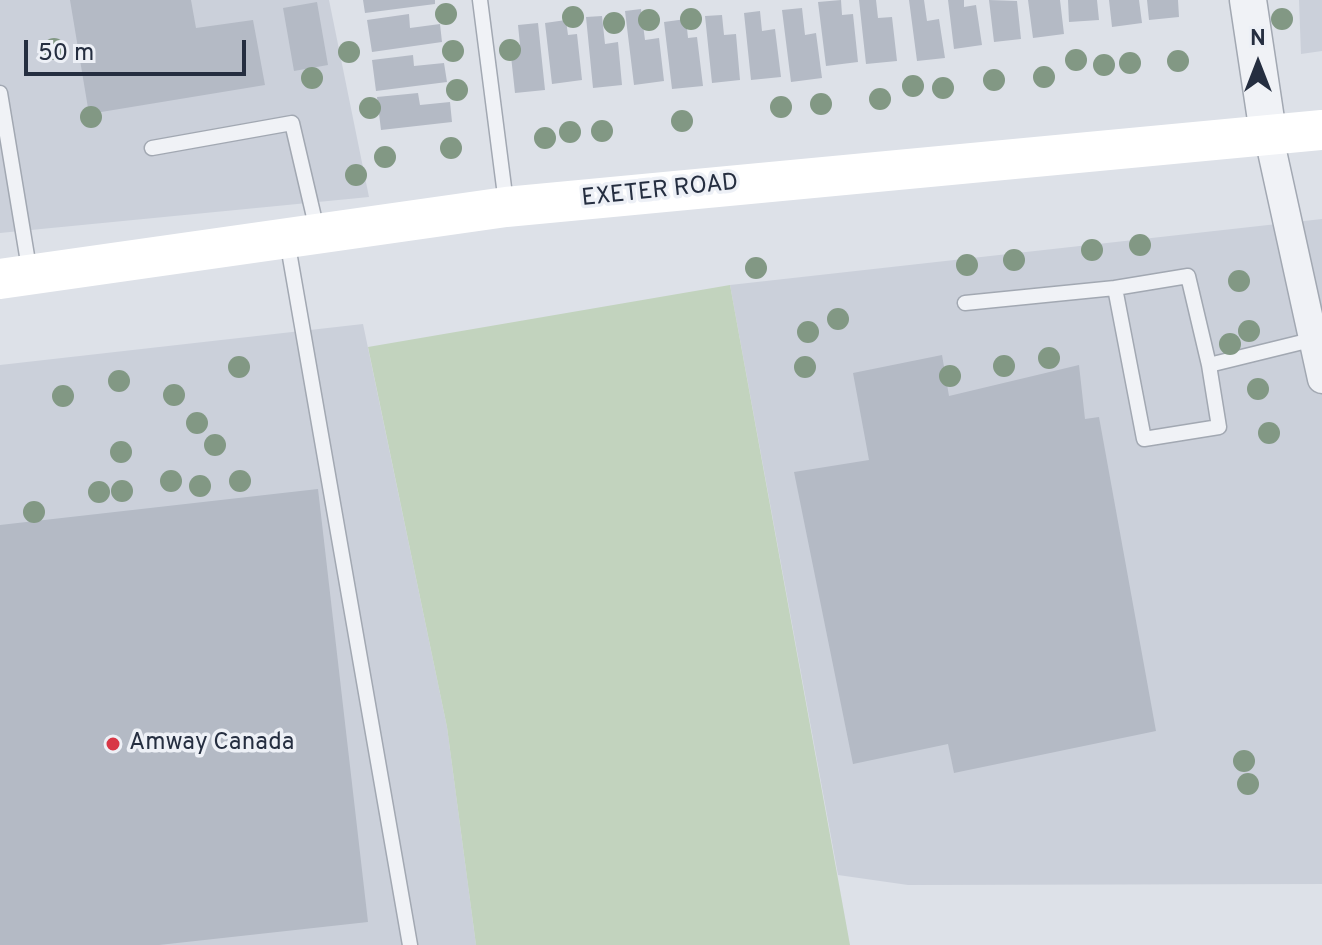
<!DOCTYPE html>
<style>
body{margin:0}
#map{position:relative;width:1322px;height:945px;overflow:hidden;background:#dde1e8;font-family:Overpass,sans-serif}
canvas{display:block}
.north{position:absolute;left:1218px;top:24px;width:80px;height:80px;-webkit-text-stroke:6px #edf0f6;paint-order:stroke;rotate:0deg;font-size:22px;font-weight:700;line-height:32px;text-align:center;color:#252e40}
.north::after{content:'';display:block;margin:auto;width:28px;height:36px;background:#252e40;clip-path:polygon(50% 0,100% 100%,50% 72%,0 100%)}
.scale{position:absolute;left:24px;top:40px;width:222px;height:36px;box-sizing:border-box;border:4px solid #252e40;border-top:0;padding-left:10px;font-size:24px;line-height:28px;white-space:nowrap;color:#252e40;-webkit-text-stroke:6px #edf0f6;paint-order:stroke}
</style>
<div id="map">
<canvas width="1322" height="945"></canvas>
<div class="north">N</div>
<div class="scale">50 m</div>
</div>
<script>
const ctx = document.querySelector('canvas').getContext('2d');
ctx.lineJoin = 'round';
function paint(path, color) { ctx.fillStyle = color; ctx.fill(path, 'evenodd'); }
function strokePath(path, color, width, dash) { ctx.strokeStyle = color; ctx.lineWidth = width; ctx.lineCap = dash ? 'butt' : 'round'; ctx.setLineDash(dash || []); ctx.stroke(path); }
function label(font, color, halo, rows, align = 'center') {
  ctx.font = font + ' Overpass,sans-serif'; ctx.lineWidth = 7; ctx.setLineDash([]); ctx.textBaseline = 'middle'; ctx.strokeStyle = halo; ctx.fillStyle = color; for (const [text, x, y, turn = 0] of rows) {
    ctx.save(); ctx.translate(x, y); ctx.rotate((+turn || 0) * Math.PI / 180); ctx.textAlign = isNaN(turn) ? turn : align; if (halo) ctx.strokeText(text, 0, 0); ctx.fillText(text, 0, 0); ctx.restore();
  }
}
const built = new Path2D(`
 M0,0H329L369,197L0,233Z
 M1299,0H1322V51L1301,54Z
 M1322,219V884L908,885L838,875L730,285Z
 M363,324L447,727L476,945H0V365Z`);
const green = new Path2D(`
 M730,285L850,945H476L447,727L368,347Z`);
const building = new Path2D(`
 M70,0H191L196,28L253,20L265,85L89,114Z
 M363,0H435V4L365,13Z
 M841,0L842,15L853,14L858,62L826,66L818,2Z
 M859,0H876L878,18L892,17L897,61L866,64Z
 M909,0H924L927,21L939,19L945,58L917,61Z
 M948,0H964V7L976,5L982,45L954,49Z
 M989,0L1017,1L1021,39L994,42Z
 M1028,0H1060L1064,34L1033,38Z
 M1068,0H1097L1099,20L1069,22Z
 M1109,0H1139L1142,23L1112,27Z
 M1147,0H1178L1179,17L1149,20Z
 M317,2L328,65L294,71L283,8Z
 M802,8L805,35L816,33L822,78L791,82L782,10Z
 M641,9L645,40L659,38L664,81L634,85L625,11Z
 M760,11L762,31L775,29L781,77L751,80L744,13Z
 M409,14L410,28L440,24L442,42L372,52L367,20Z
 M722,15L724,35L736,34L740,80L712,83L705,16Z
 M602,16L605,44L618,42L622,85L593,88L586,17Z
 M686,19L688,38L697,37L703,86L672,89L664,22Z
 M566,20L568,35L577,34L582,80L552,84L545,23Z
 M538,23L545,90L515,93L510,47L520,45L518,25Z
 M413,55L414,66L444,63L447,82L376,91L372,60Z
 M418,93L420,105L450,102L452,122L381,130L377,97Z
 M942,355L949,396L1079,365L1085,419L1099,417L1156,731L954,773L948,744L853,764L794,472L869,460L853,373Z
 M318,489L368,922L159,945H0V525Z`);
const service = new Path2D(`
 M480,0L506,203
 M0,93L30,274
 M152,148L292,123L317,230
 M287,240L410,945
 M965,303L1115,288
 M1209,365L1188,276L1115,288L1144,439L1219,427L1209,365L1315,339`);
const minor = new Path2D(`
 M1268,133L1322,379`);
const tertiary = new Path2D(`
 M1248,0L1268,133`);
const secondary = new Path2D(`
 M0,279L506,207L1322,130`);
const trees = [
 [446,14],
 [573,17],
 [691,19],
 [1282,19],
 [649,20],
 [614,23],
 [54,49],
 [510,50],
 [453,51],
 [349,52],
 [1076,60],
 [1178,61],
 [1130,63],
 [1104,65],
 [1044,77],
 [312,78],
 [994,80],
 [913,86],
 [943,88],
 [457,90],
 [880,99],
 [821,104],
 [781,107],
 [370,108],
 [91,117],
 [682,121],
 [602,131],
 [570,132],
 [545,138],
 [451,148],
 [385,157],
 [356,175],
 [1140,245],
 [1092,250],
 [1014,260],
 [967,265],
 [756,268],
 [1239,281],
 [838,319],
 [1249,331],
 [808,332],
 [1230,344],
 [1049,358],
 [1004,366],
 [239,367],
 [805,367],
 [950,376],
 [119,381],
 [1258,389],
 [174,395],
 [63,396],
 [197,423],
 [1269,433],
 [215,445],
 [121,452],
 [171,481],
 [240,481],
 [200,486],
 [122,491],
 [99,492],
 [34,512],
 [1244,761],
 [1248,784]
];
const markers = [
 [113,744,8,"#d83746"]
];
const streetNames = [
 ["EXETER ROAD",660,192,-6]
];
const poiNames = [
 ["Amway Canada",129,744]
];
paint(built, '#cbd0da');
paint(green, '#c2d3be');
paint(building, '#b4bac5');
strokePath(service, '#a2a8b2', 17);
strokePath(minor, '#a2a8b2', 31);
strokePath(tertiary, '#a2a8b2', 39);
strokePath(service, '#f0f2f6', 14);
strokePath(minor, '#f0f2f6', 28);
strokePath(tertiary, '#f0f2f6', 36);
strokePath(secondary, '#fff', 40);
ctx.fillStyle = '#829884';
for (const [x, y] of trees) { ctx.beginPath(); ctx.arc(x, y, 11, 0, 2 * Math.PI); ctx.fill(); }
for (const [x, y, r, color] of markers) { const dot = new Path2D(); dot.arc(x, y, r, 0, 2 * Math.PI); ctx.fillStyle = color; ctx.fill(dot); strokePath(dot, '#edf0f6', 3); }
label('24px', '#252e40', '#edf0f6', streetNames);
label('24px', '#252e40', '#edf0f6', poiNames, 'left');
</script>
